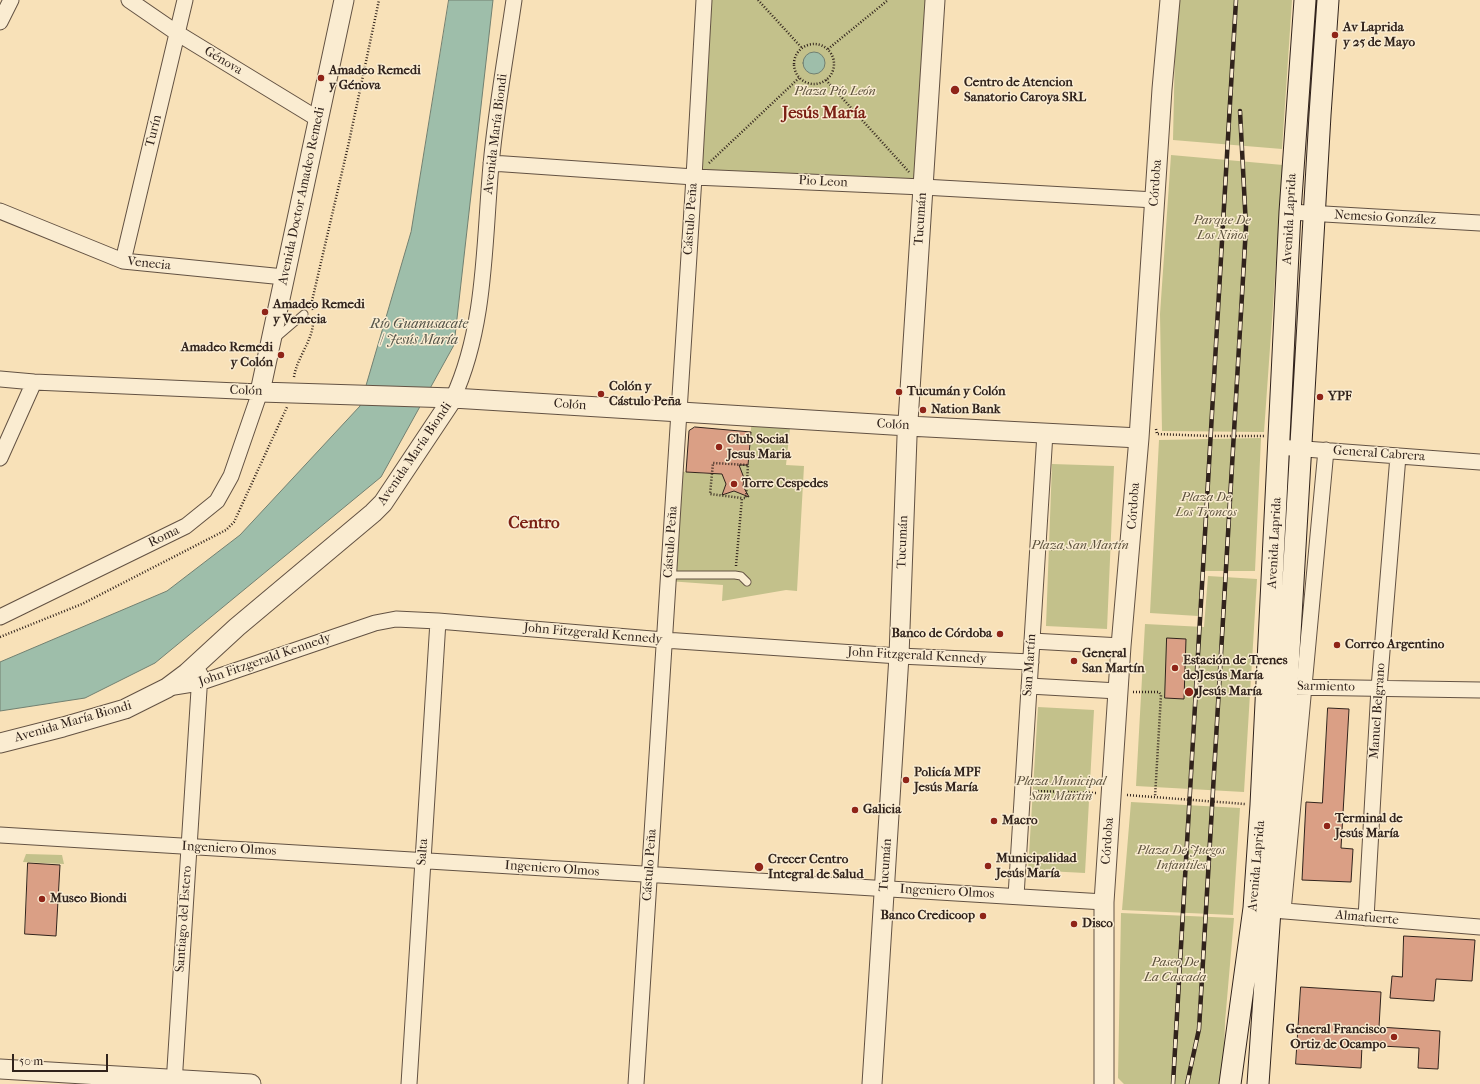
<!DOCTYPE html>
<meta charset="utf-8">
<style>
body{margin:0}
#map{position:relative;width:1480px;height:1084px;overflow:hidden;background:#f8e1b8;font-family:"IM FELL French Canon",serif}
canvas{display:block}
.scale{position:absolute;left:12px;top:1054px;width:96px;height:18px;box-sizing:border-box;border:2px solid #31231c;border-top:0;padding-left:5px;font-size:12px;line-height:14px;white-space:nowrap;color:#31231c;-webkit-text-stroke:3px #faecd1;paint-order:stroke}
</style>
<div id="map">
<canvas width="1480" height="1084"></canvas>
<div class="scale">50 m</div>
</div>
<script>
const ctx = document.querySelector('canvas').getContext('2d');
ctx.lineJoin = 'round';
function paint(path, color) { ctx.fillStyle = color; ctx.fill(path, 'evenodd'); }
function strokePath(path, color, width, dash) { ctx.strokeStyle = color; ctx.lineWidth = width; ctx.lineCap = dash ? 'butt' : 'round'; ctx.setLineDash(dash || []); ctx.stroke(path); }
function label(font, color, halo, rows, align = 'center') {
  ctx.font = font + ' "IM FELL French Canon",serif'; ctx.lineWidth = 3; ctx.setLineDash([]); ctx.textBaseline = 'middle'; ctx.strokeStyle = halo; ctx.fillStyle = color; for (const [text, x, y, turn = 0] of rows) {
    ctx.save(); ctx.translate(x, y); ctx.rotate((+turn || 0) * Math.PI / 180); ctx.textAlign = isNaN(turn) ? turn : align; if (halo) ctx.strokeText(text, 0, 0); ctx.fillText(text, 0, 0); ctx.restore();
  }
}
const green = new Path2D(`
 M704,0H935L923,187L694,177Z
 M1176,0H1292L1282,149L1173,140Z
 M1171,155L1283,165L1264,432L1162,431L1160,314Z
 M752,417L791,419L786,465L804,466L797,591L786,590L722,601L723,585L668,581L675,471L710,474L711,463L748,465Z
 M1261,438L1255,571H1202L1198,616L1150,613L1159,440Z
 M1052,464L1114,466L1107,629L1046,626Z
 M1208,576L1257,579L1244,792L1136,786L1145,624L1204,627Z
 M1038,707L1094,710L1085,873L1028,870Z
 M1131,802L1240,808L1233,915L1122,910Z
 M26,854L62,855L64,864L23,862Z
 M1121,913L1234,918L1225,1022L1223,1084H1124L1118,1078Z`);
const water = new Path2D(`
 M449,0H493L454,345L381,477L155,663L85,698L0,711V662L167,591L240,535L360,406L411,232Z
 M803 63a11 11 0 1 1 22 0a11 11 0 1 1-22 0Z`);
const building = new Path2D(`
 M695,427L751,432L748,465H739L744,478L743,486L749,497L734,491L722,495L726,484L722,474L686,472L689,431Z
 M1167,638L1186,639L1184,699L1165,698Z
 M1328,708L1349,709L1341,848L1353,849L1351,882L1302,880L1306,802L1322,803Z
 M28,863L60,865L56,936L25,934Z
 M1404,936L1475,940L1472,981L1436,979L1434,1001L1390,998L1392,976L1402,977Z
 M1301,987L1381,992L1379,1027L1440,1031L1438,1069L1418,1068L1419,1048L1362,1045L1361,1068L1296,1064Z`);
const path = new Path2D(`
 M758,0L801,47
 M794 64a20 20 0 1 1 40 0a20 20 0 1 1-40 0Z
 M828,49L888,0
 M826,80L909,172
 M709,163L799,78
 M313,310L312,301L349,142L379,0
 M294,377C297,356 315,339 313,317
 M1156,429L1157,434L1210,436H1264
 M1051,549L1114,548
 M736,566L742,498L710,494L713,463L748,465L746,498H742
 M0,637L82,604L226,530L234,522L287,407
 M1133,692H1159L1161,695L1155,797
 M1035,791L1096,793
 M1127,795L1245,804`);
const service = new Path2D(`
 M276,338L304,314
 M669,575H735L741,576L747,582`);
const minor = new Path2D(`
 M129,0L177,33L318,119
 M0,22L11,0
 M491,163L694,177L923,187L1155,200
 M0,211L123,261L284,277
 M1290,212L1480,223
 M123,261L185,0
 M0,379L34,382L260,392L231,476L217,501L186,526L0,617
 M453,398C486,327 484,242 491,165C496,110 506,55 514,0
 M1278,447L1480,462
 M0,458L34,382
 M1032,641L1121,646
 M1029,686L1118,691
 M1295,687L1480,690
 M168,688L199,683L375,623L396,619L438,621L664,640L899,656L1031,662
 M0,835L1104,902
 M1016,896L1045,433
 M1273,910L1480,927
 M1283,911L1326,450
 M1366,918L1379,688L1398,456
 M174,1084L200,674
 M409,1084L438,621
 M636,1084L694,177L704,0`);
const tertiary = new Path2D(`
 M344,0L260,392L453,398L908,426L1139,438
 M0,743L63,727L125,709L167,688L187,673L237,627L373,513L383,503L453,398
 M0,1069L251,1084
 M872,1084L899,656L907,437L935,0
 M1104,1084V902L1121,646L1139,438L1162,89L1170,0`);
const secondary = new Path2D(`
 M1230,1084L1254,908L1261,805L1290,212L1305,0
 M1258,1084L1270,910L1280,806L1320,115L1328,0`);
const rail = new Path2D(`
 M1173,1084L1236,0
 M1187,1084L1199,1029L1246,227L1240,111`);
const markers = [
 [1335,35,4,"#8f2418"],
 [321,78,4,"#8f2418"],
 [955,90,5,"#8f2418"],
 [265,312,4,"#8f2418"],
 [281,355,4,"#8f2418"],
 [899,392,4,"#8f2418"],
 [601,394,4,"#8f2418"],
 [1320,397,4,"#8f2418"],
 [923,410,4,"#8f2418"],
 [719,447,4,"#8f2418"],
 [734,484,4,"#8f2418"],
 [1000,634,4,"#8f2418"],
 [1337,645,4,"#8f2418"],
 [1074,661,4,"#8f2418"],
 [1175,668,4,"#8f2418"],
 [1189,692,5,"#8f2418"],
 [906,780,4,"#8f2418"],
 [855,810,4,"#8f2418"],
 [994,821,4,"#8f2418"],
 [1327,826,4,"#8f2418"],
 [988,866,4,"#8f2418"],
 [759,867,5,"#8f2418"],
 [42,899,4,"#8f2418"],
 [983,916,4,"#8f2418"],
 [1074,924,4,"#8f2418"],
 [1394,1037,4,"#8f2418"]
];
const poiNames = [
 ["Av Laprida",1343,28],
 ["y 25 de Mayo",1343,43],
 ["Amadeo Remedi",329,71],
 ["y Génova",329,86],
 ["Centro de Atencion",964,83],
 ["Sanatorio Caroya SRL",964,98],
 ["Amadeo Remedi",273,305],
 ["y Venecia",273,320],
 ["Amadeo Remedi",273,348,"right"],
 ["y Colón",273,363,"right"],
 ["Colón y",609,387],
 ["Cástulo Peña",609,402],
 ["Tucumán y Colón",907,392],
 ["YPF",1328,397],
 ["Nation Bank",931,410],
 ["Club Social",727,440],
 ["Jesus Maria",727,455],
 ["Torre Cespedes",742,484],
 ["Banco de Córdoba",992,634,"right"],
 ["Correo Argentino",1345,645],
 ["General",1082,654],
 ["San Martín",1082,669],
 ["Estación de Trenes",1183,661],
 ["de Jesús María",1183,676],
 ["Jesús María",1198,692],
 ["Policía MPF",914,773],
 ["Jesús María",914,788],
 ["Galicia",863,810],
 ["Terminal de",1335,819],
 ["Jesús María",1335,834],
 ["Macro",1002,821],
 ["Municipalidad",996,859],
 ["Jesús María",996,874],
 ["Crecer Centro",768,860],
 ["Integral de Salud",768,875],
 ["Museo Biondi",50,899],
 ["Banco Credicoop",975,916,"right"],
 ["Disco",1082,924],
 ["General Francisco",1386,1030,"right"],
 ["Ortiz de Ocampo",1386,1045,"right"]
];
const streetNames = [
 ["Génova",223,61,31],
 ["Turín",154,131,-76],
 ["Avenida María Biondi",496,134,-83],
 ["Pio Leon",823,182,3],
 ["Córdoba",1156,183,-86],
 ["Avenida Doctor Amadeo Remedi",302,196,-78],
 ["Nemesio González",1385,218,3],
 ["Cástulo Peña",691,219,-86],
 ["Tucumán",921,219,-86],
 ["Avenida Laprida",1290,219,-87],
 ["Venecia",149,264,6],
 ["Colón",246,391,2],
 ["Colón",570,405,4],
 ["Colón",893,425,3],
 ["Avenida María Biondi",415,454,-56],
 ["General Cabrera",1379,454,4],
 ["Córdoba",1134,506,-86],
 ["Roma",164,537,-26],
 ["Cástulo Peña",671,542,-86],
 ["Tucumán",903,542,-88],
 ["Avenida Laprida",1275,543,-87],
 ["John Fitzgerald Kennedy",593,634,5],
 ["John Fitzgerald Kennedy",917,656,3],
 ["John Fitzgerald Kennedy",265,660,-19],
 ["San Martín",1030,665,-86],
 ["Sarmiento",1326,687,1],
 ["Manuel Belgrano",1378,711,-86],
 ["Avenida María Biondi",73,722,-16],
 ["Córdoba",1108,841,-86],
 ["Ingeniero Olmos",229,849,3],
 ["Salta",423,852,-86],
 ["Cástulo Peña",650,865,-86],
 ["Tucumán",886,865,-86],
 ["Avenida Laprida",1257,866,-85],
 ["Ingeniero Olmos",552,869,4],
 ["Ingeniero Olmos",947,892,3],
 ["Almafuerte",1367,918,5],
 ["Santiago del Estero",184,919,-86]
];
const parkNames = [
 ["Plaza Pío León",835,92],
 ["Parque De",1222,221],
 ["Los Niños",1222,236],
 ["Plaza De",1206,498],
 ["Los Troncos",1206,513],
 ["Plaza San Martín",1080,546],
 ["Plaza Municipal",1061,782],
 ["San Martín",1061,797],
 ["Plaza De Juegos",1181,851],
 ["Infantiles",1181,866],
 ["Paseo De",1175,963],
 ["La Cascada",1175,978]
];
const waterNames = [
 ["Río Guanusacate",419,325],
 ["/ Jesús María",419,341]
];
const districtNames = [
 ["Jesús María",824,114],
 ["Centro",534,524]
];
paint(green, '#c3c18b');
paint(water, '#9ebeaa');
strokePath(water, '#728071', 1);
paint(building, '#da9f85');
strokePath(building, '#31231c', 1);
strokePath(service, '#635243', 9);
strokePath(minor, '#635243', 17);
strokePath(tertiary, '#635243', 21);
strokePath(secondary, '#31231c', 23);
strokePath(path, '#31231c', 2.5, [1, 2]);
strokePath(service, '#faecd1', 7);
strokePath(minor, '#faecd1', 15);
strokePath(tertiary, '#faecd1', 19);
strokePath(secondary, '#faecd1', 21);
strokePath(rail, '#31231c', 4.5);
strokePath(rail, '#faecd1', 3, [9]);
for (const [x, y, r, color] of markers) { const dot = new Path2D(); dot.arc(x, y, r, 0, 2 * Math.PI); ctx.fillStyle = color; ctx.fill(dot); strokePath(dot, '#faecd1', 1.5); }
label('bold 13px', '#31231c', '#faecd1', poiNames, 'left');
label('13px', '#31231c', '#faecd1', streetNames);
label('italic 13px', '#5d523d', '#faecd1', parkNames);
label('italic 14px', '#525247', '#faecd1', waterNames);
label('bold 17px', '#7a1f14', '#faecd1', districtNames);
</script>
